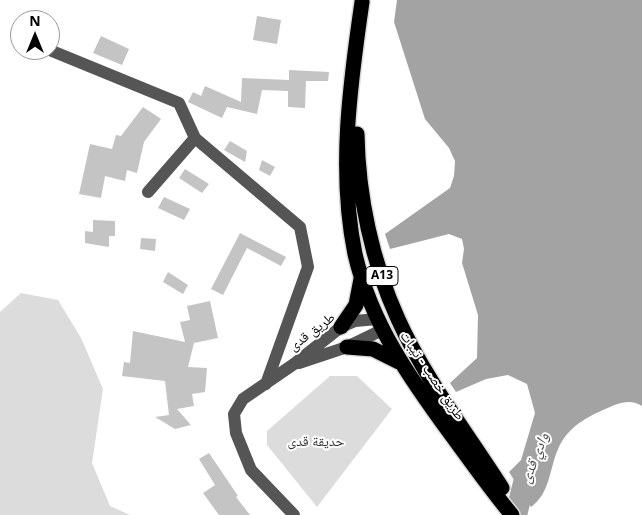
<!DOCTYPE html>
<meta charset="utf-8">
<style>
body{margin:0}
#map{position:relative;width:642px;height:515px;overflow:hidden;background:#fff;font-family:"Noto Sans",sans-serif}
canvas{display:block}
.north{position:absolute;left:10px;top:10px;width:50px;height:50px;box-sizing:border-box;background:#fff;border:1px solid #999;border-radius:50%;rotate:0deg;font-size:14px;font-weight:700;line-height:20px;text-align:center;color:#000}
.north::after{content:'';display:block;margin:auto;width:18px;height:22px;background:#000;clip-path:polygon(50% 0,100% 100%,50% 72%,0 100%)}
</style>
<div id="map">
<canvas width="642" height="515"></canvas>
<div class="north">N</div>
</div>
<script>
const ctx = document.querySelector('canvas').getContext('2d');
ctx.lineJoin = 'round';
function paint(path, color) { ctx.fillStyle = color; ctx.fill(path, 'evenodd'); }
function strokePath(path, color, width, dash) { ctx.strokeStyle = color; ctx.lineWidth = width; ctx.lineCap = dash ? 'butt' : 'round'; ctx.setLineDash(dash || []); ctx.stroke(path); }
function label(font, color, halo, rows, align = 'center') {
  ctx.font = font + ' "Noto Sans","Noto Naskh Arabic",sans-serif'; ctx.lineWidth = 4; ctx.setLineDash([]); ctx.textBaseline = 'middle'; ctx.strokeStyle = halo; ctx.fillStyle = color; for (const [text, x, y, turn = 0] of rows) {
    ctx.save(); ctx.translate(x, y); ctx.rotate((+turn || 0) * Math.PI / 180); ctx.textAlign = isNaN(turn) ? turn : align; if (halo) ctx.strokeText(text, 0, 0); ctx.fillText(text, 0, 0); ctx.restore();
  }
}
const green = new Path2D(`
 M21,293L58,300L81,338L103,389L92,463L110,506L130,515H0V312Z
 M330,376H357L392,409L317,507L267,445V431Z`);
const water = new Path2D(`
 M397,0H642V406C632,399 620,402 610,407C591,415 572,424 561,443C549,464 552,492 531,507L509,472L521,460L535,413L527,384L508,375L486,379L456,392L450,383L477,358L478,315L462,263L464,249L462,239L449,234L390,249L385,234L450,188L454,176L455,161L449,148L425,119L394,22Z`);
const river = new Path2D(`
 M516,515L525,479L532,464`);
const building = new Path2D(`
 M257,16L281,20L277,44L253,40Z
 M101,36L129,49L122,65L93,53Z
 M289,70L329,72L328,81H306L305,108L288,107V91L262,90L257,114L227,107L222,118L188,102L193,92L201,96L205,86L241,102L242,78L289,80Z
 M143,107L161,119L144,142L137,173L127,170L125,181L105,176L101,198L79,194L90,144L112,149L116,135L121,136Z
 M230,141L247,151L245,162L224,150Z
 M262,160L275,167L270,176L259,170Z
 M185,169L209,184L202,193L179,178Z
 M164,197L190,209L184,220L158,208Z
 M93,220L115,221V236H109V247L85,243V231L93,232Z
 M240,233L286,257L281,266L247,248L223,295L211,289Z
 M141,238L156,239L155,251L140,249Z
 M168,272L188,285L183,294L163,282Z
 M210,301L218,338L194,343L188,367L207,368L205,392L192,394L194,406L177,409L191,425L175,429L155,417L169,415L165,381L122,376L124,362L130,363L133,331L185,342L180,322L190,320L187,306Z
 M209,453L238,496L236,497L250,515H219L203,493L215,485L199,459Z`);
const minor = new Path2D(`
 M52,51L179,103L195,138L300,227L308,267L266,384
 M148,192L195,138
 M299,363L347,347L382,330
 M294,515L251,470L236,433L234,414L243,399L294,364L341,327L355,321L377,319`);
const highway = new Path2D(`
 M362,2C350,84 338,172 355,254C371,324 411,380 453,437C472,463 491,490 512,515
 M357,134C358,196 372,262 398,319C425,379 467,433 502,488
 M341,327L356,305L361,279
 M347,347L373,349L399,362`);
const shields = [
 [382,276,32]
];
const shieldNames = [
 ["A13",382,276]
];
const streetNames = [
 ["طريق قدى",312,332,-37],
 ["طريق خصب - تيبات",432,376,56]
];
const parkNames = [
 ["حديقة قدى",316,442]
];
const waterNames = [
 ["وادي قدى",535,458,-68]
];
paint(green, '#dcdcdc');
paint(water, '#a3a3a3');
strokePath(river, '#a3a3a3', 22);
paint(building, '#c4c4c4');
strokePath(highway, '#dbdbdb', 18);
strokePath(minor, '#555', 12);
strokePath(highway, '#000', 15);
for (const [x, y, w] of shields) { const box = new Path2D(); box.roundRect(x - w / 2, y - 9.5, w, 19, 4); ctx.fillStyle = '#fff'; ctx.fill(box); strokePath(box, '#000', 1); }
label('bold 12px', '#000', null, shieldNames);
label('14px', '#000', '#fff', streetNames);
label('14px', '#333', '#fff', parkNames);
label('italic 15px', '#444', '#fff', waterNames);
</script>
